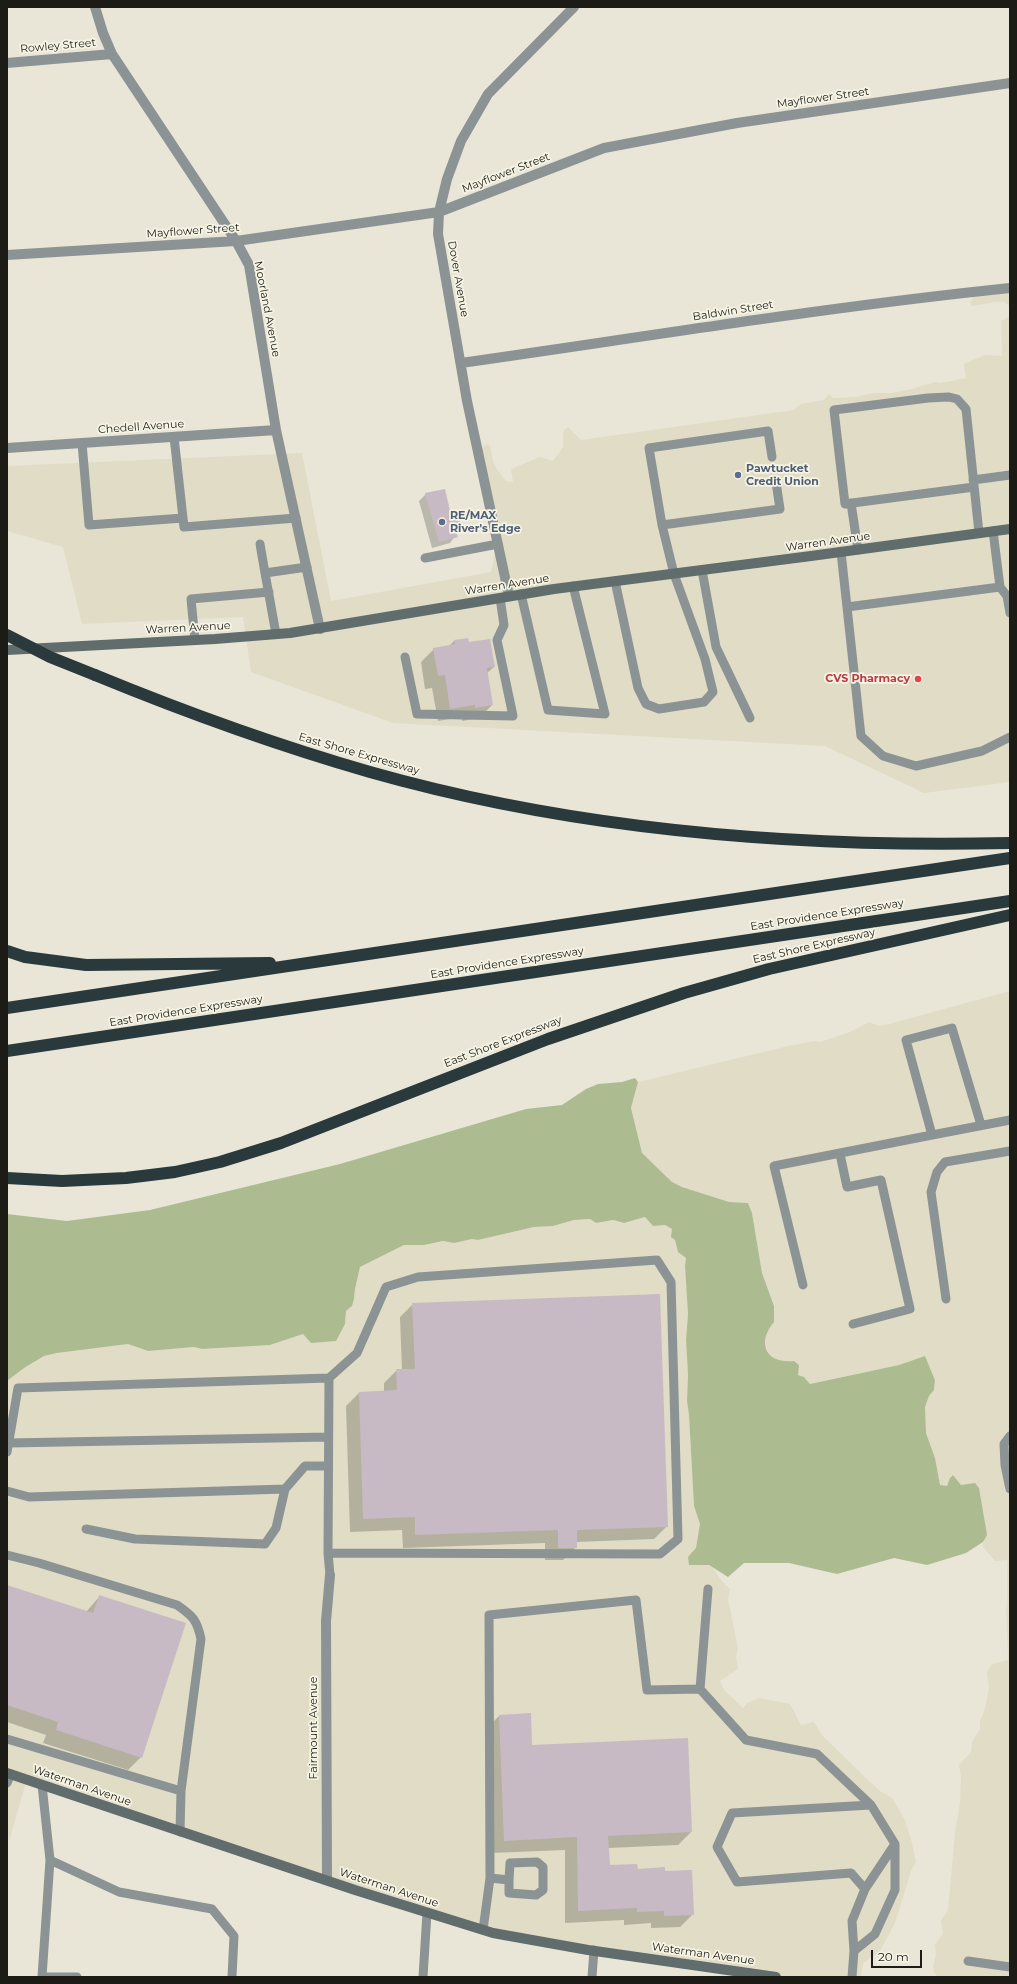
<!DOCTYPE html>
<style>
body{margin:0}
#map{position:relative;width:1017px;height:1984px;overflow:hidden;background:#e9e6d7;font-family:Montserrat,sans-serif}
canvas{display:block}
.frame{position:absolute;inset:0;border:8px solid #1c1b16;pointer-events:none}
.scale{position:absolute;left:871px;top:1950px;width:51px;height:18px;box-sizing:border-box;border:2px solid #1c1b16;border-top:0;padding-left:5px;font-size:12px;line-height:14px;white-space:nowrap;color:#1c1b16;-webkit-text-stroke:3px #f6f4e4;paint-order:stroke}
</style>
<div id="map">
<canvas width="1017" height="1984"></canvas>
<div class="frame"></div>
<div class="scale">20 m</div>
</div>
<script>
const ctx = document.querySelector('canvas').getContext('2d');
ctx.lineJoin = 'round';
function paint(path, color) { ctx.fillStyle = color; ctx.fill(path, 'evenodd'); }
function strokePath(path, color, width, dash) { ctx.strokeStyle = color; ctx.lineWidth = width; ctx.lineCap = dash ? 'butt' : 'round'; ctx.setLineDash(dash || []); ctx.stroke(path); }
function label(font, color, halo, rows, align = 'center') {
  ctx.font = font + ' Montserrat,sans-serif'; ctx.lineWidth = 3.5; ctx.setLineDash([]); ctx.textBaseline = 'middle'; ctx.strokeStyle = halo; ctx.fillStyle = color; for (const [text, x, y, turn = 0] of rows) {
    ctx.save(); ctx.translate(x, y); ctx.rotate((+turn || 0) * Math.PI / 180); ctx.textAlign = isNaN(turn) ? turn : align; if (halo) ctx.strokeText(text, 0, 0); ctx.fillText(text, 0, 0); ctx.restore();
  }
}
const built = new Path2D(`
 M1010,285V306L1004,302H995L972,306L970,303L976,291Z
 M1010,316V782L924,793L825,746L393,723L251,672L243,617L82,624L63,547L7,531V466L302,453L331,601L491,572L497,544L479,450L487,444L490,445L493,461L498,471L506,481L513,482L511,469L540,457L553,461L563,447V433L565,429L568,427L581,440L794,410L801,404L824,400L829,394L833,398L856,397L874,393H891L912,389L935,382L941,383L966,378L964,364L985,355L1002,356L1001,321Z
 M1010,991V1977H938L934,1973L933,1966L936,1955L935,1944L943,1934L941,1921L948,1910L955,1833L960,1803L961,1776L959,1765L971,1752L972,1742L980,1729V1721L984,1712L989,1688L987,1672L992,1664L1008,1660L1006,1609L1007,1605V1560L995,1561L983,1547V1541L958,1481L953,1475L950,1478L947,1486H940L935,1458L926,1433L925,1407L929,1396L934,1390L935,1380L925,1356L899,1365L810,1384L804,1377L798,1375L784,1362L774,1359L765,1348L764,1342L767,1331L774,1322V1306L762,1273L752,1213L748,1203L729,1202L682,1187L672,1182L642,1153L631,1108L638,1082L789,1046L814,1041L820,1042L850,1032L869,1022L879,1026L889,1024Z
 M645,1217L653,1226L665,1225L672,1229L678,1252L686,1258L685,1266L688,1314L686,1340L688,1375L687,1401L689,1415L694,1506L700,1524L696,1548L689,1565H709L713,1568L721,1580L730,1589L728,1599L738,1648L736,1657L738,1669L720,1681L724,1690L743,1708L747,1703L759,1698L790,1704L801,1725L814,1722L822,1735L870,1782L880,1791L892,1798L905,1820L912,1843L916,1862L911,1871L895,1923L880,1951L863,1963L861,1977H770L618,1953L420,1913L27,1779L9,1841L7,1825V1381L24,1368L44,1356L57,1353L128,1344L148,1351L194,1347L202,1349L270,1345L303,1334L345,1324L346,1311L352,1306L354,1299L355,1289L360,1267L404,1245H424L443,1241L454,1243L472,1239L478,1240L534,1227L553,1226L574,1220L590,1219L596,1223L613,1220L624,1223Z`);
const green = new Path2D(`
 M635,1078L638,1082L631,1108L642,1153L672,1182L682,1187L729,1202L748,1203L752,1213L762,1273L774,1306V1322C756,1343 766,1364 794,1361L799,1365L798,1375L804,1377L810,1384L899,1365L925,1356L935,1380L934,1390L929,1396L925,1407L926,1433L935,1458L940,1485L947,1486L950,1478L953,1475L961,1485L975,1483L979,1488L987,1535L983,1542L966,1553L927,1565L894,1558L837,1574L789,1563H744L728,1577L709,1565H689L688,1557L696,1548L700,1524L694,1506L689,1415L687,1401L688,1375L686,1340L688,1314L685,1266L686,1258L678,1252L675,1240L671,1237L672,1229L665,1225L653,1226L645,1217L624,1223L613,1220L596,1223L590,1219L574,1220L553,1226L534,1227L478,1240L472,1239L454,1243L443,1241L424,1245H404L360,1267L355,1289L354,1299L352,1306L346,1311L345,1324L336,1341L311,1343L303,1334L270,1345L202,1349L194,1347L148,1351L128,1344L57,1353L44,1356L24,1368L7,1381V1214L67,1221L150,1210L340,1164L526,1109L562,1105L586,1089L598,1084L622,1082Z`);
const shadow = new Path2D(`
 M426,494L450,516L460,529L450,543L432,548L419,501Z
 M454,641L468,643L494,667L487,673L492,705L479,718L462,721V717L438,721L432,688L425,689L421,662L434,649L449,646Z
 M413,1304L667,1526L654,1539L576,1542V1547L563,1560H545V1543L403,1548L402,1530L350,1532L346,1406L359,1393L384,1392V1383L397,1370H402L400,1317Z
 M7,1586L86,1612L100,1596L141,1757L128,1770L43,1743L46,1735L7,1722Z
 M499,1716L531,1746L691,1832L678,1845L608,1848L609,1866L664,1872L693,1914L680,1927L651,1928V1923L624,1925V1920L565,1923V1850L491,1853L486,1729Z`);
const building = new Path2D(`
 M445,489L451,515L458,513L462,530L456,531L458,537L439,542L425,493Z
 M468,638L469,642L490,639L495,667L487,668L493,705L475,708V705L450,709L445,675L438,676L433,648L455,644L454,640Z
 M660,1294L668,1527L577,1530V1548H558V1530L415,1535V1517L363,1519L359,1392L397,1390L396,1369H415L412,1303Z
 M7,1585L93,1613L99,1595L186,1623L142,1758L56,1730L58,1722L7,1705Z
 M531,1713L532,1745L688,1738L692,1832L608,1836L610,1865L637,1864L638,1869L665,1867V1871L692,1870L694,1915L664,1916V1911L637,1912V1908L578,1911L577,1837L504,1841L499,1715Z`);
const lane = new Path2D(`
 M174,437L184,527L296,518
 M82,443L89,525L183,518
 M973,480L1010,475
 M974,487L845,504L834,410L928,398L949,397L957,399L966,409L979,533
 M851,503L858,550
 M662,525L780,509L776,482
 M993,531L1000,587L1007,596L1010,613
 M260,544L265,573
 M841,552L861,736L883,756L916,766L982,751L1010,737
 M425,558L498,544
 M702,570L716,647L750,718
 M615,581L638,688L646,704L659,709L704,702L713,692L705,659L674,574L662,525L649,448L768,431L772,457
 M521,594L548,710L605,714L573,586
 M847,607L1000,587
 M276,634L265,573L307,567
 M195,640L191,599L269,592
 M405,657L417,714L513,716L497,640L504,625L500,598
 M981,1125L952,1028L906,1040L932,1135L1010,1120
 M840,1154L847,1187L881,1180L910,1309L853,1324
 M803,1285L774,1166L932,1135
 M946,1299L931,1192L937,1172L945,1162L1010,1151
 M1010,1436L1004,1444L1005,1465L1010,1489
 M9,1443L328,1437
 M7,1452L18,1388L329,1378
 M7,1491L29,1497L285,1489L305,1466H328
 M86,1529L135,1539L265,1544L276,1528L285,1489
 M328,1553L660,1554L678,1539L671,1282L657,1260L418,1277L386,1287L357,1353L329,1378L328,1553L330,1575
 M7,1555L39,1563L177,1605C193,1616 197,1620 201,1639L181,1791L180,1832
 M708,1589L700,1689L746,1740L817,1754L871,1805L895,1844V1890L875,1934L854,1951
 M7,1739L181,1791
 M7,1783L11,1774
 M42,1785L50,1860L42,1977H77
 M50,1860L119,1892L212,1909L234,1936L232,1977
 M490,1878L509,1880V1893L536,1895L543,1890V1867L537,1862L510,1863L509,1880
 M865,1889L851,1873L737,1882L717,1847L732,1813L871,1805
 M483,1930L490,1878L489,1615L636,1600L647,1690L700,1689
 M968,1961L1010,1967
 M423,1977L427,1913
 M592,1977L594,1950
 M852,1977L854,1951L852,1921L865,1889L895,1844`);
const street = new Path2D(`
 M95,7L103,33L112,54L236,241L249,265L276,430L320,629
 M7,63L112,54
 M7,255L236,241L439,212L604,148L737,123L1010,83
 M461,363C644,337 826,307 1010,288
 M7,448L276,430
 M509,596L467,401L438,234L439,212L447,179L461,141L488,94L574,7
 M327,1880L326,1621L330,1575`);
const secondary = new Path2D(`
 M7,650L215,639L290,633L554,589L811,556L1010,529
 M7,1773L355,1890L493,1933L588,1950L776,1977`);
const highway = new Path2D(`
 M95,675C185,712 276,745 370,772C578,831 795,848 1010,843
 M7,951L25,957L86,965L270,963
 M7,1008L1010,858
 M7,1051L1010,901
 M7,1178L62,1181L126,1178L175,1172L220,1162L281,1143L548,1039L684,993L769,969L1010,915`);
const highwayBridge = new Path2D(`
 M7,635L50,657L95,675`);
const markers = [
 [738,475,4,"#5c6f8a"],
 [442,522,4,"#5c6f8a"],
 [918,679,4,"#e0444e"]
];
const streetNames = [
 ["Rowley Street",58,46,-5],
 ["Mayflower Street",823,98,-8],
 ["Mayflower Street",506,173,-21],
 ["Mayflower Street",193,231,-4],
 ["Dover Avenue",458,279,80],
 ["Moorland Avenue",267,309,79],
 ["Baldwin Street",733,311,-9],
 ["Chedell Avenue",141,427,-4],
 ["Warren Avenue",828,542,-8],
 ["Warren Avenue",507,585,-9],
 ["Warren Avenue",188,628,-3],
 ["East Shore Expressway",359,754,16],
 ["East Providence Expressway",827,915,-9],
 ["East Shore Expressway",814,946,-13],
 ["East Providence Expressway",507,963,-9],
 ["East Providence Expressway",186,1011,-9],
 ["East Shore Expressway",503,1042,-21],
 ["Fairmount Avenue",314,1728,-90],
 ["Waterman Avenue",82,1786,19],
 ["Waterman Avenue",389,1888,18],
 ["Waterman Avenue",703,1954,8]
];
const serviceNames = [
 ["Pawtucket",746,469],
 ["Credit Union",746,482],
 ["RE/MAX",450,516],
 ["River's Edge",450,529]
];
const healthNames = [
 ["CVS Pharmacy",910,679]
];
paint(built, '#e0dcc6');
paint(green, '#adbc90');
paint(shadow, '#0003');
paint(building, '#c8bac4');
strokePath(lane, '#8c9394', 9);
strokePath(street, '#8c9394', 10);
strokePath(secondary, '#616c6d', 10);
strokePath(highway, '#2a393b', 12);
strokePath(highwayBridge, '#2a393b', 12);
for (const [x, y, r, color] of markers) { const dot = new Path2D(); dot.arc(x, y, r, 0, 2 * Math.PI); ctx.fillStyle = color; ctx.fill(dot); strokePath(dot, '#f6f4e4', 1.5); }
label('11px', '#1c1b16', '#f6f4e4', streetNames);
label('bold 11px', '#4e5e75', '#f6f4e4', serviceNames, 'left');
label('bold 11px', '#be3a42', '#f6f4e4', healthNames, 'right');
</script>
